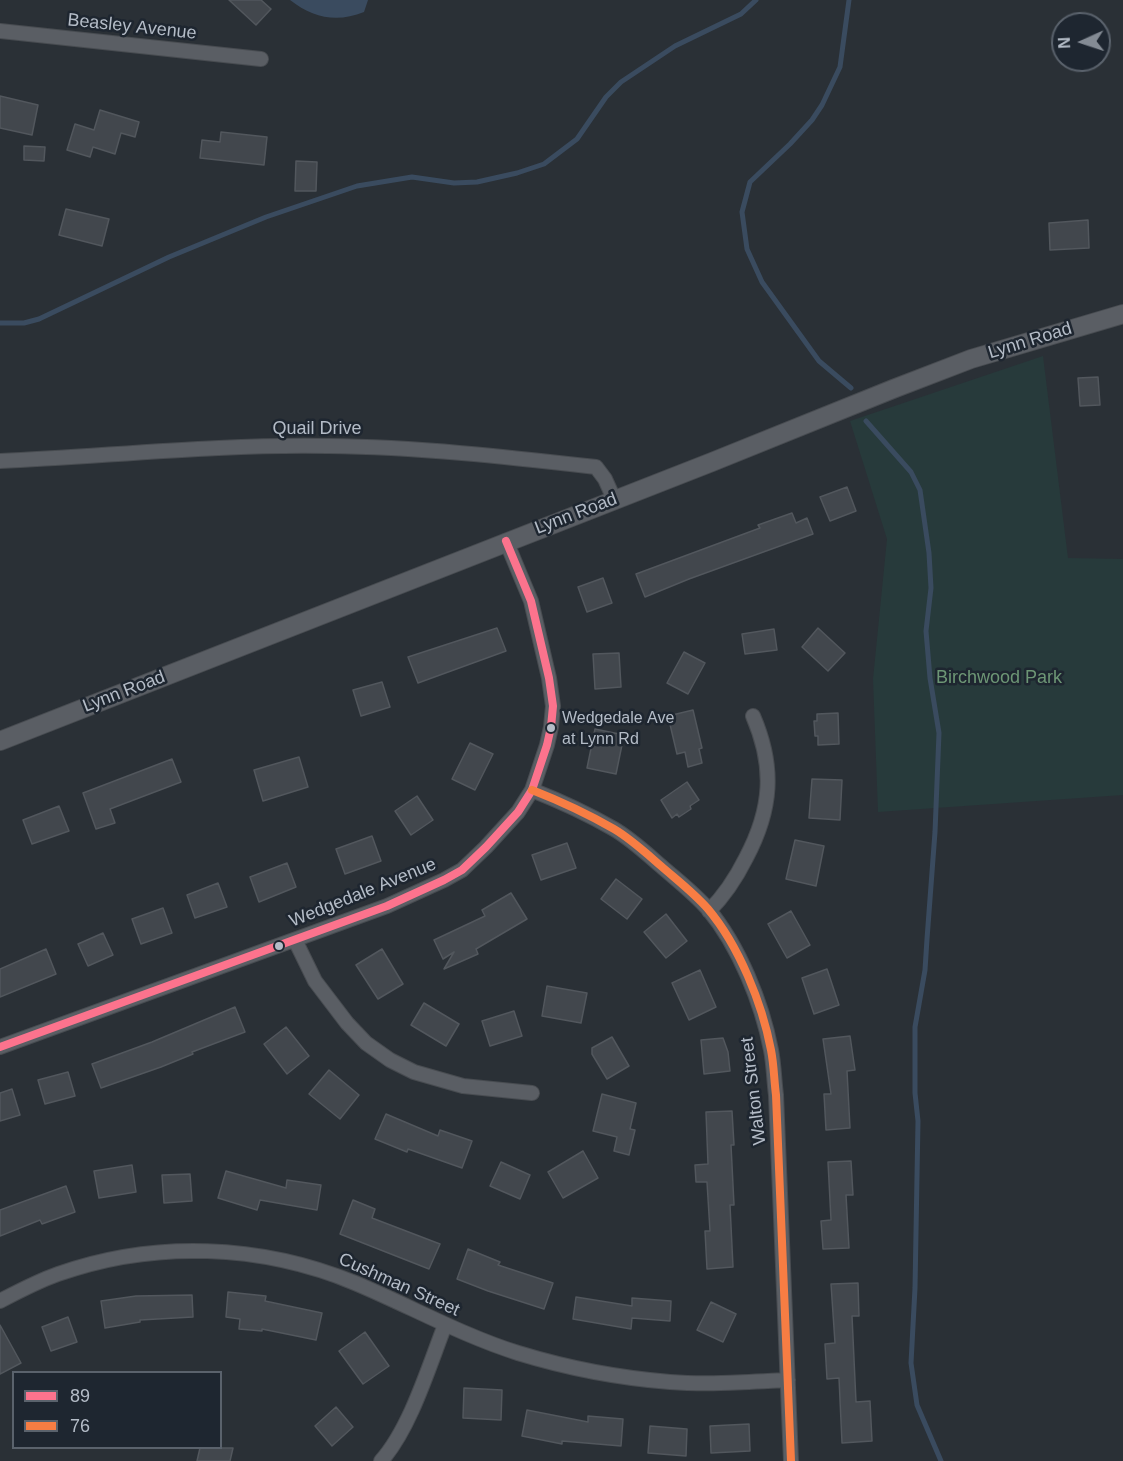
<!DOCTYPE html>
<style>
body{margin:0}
#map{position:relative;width:1123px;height:1461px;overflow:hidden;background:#2a3036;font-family:Helvetica,sans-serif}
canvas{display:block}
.legend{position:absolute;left:12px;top:1371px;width:210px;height:78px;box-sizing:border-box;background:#1e2630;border:2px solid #5a626c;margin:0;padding:8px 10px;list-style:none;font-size:18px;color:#b4bcc7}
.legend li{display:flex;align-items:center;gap:12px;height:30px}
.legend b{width:30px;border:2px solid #5a626c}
.north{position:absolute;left:1051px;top:12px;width:60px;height:60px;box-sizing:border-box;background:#1e2630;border:2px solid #5a626c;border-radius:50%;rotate:267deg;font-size:16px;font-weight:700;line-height:24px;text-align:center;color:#b4bcc7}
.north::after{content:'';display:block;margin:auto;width:21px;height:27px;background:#848b94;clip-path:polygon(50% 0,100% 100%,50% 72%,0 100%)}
</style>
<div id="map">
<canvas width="1123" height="1461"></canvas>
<ul class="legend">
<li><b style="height:8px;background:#fc738d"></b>89</li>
<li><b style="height:8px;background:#f77d43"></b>76</li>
</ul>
<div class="north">N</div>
</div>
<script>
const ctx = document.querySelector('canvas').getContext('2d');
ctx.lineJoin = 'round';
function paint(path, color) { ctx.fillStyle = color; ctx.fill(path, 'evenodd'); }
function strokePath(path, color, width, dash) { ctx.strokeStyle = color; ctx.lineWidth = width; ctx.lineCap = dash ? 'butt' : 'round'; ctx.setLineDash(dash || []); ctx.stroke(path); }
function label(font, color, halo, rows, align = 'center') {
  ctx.font = font + ' Helvetica,sans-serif'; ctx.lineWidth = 5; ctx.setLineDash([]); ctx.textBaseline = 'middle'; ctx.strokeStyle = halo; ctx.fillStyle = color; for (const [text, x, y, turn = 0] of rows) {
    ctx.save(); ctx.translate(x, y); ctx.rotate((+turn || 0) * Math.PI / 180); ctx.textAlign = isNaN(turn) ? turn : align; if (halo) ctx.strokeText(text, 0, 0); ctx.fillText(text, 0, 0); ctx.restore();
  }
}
const green = new Path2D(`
 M1043,356L1068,558L1123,559V795L878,812L873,679L887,539L850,421Z`);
const water = new Path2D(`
 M290,0H368L364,12C337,23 313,18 290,0Z`);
const stream = new Path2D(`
 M849,0L840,67L822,105L812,120L790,144L750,182L742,212L747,249L762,282L819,361L851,388
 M0,323H24L39,319L169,257L266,217L357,186L412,177L454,183L477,182L517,173L544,164L577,139L606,97L621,82L675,46L741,14L756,0
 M866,421L911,472L920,490L929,553L931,588L926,631L930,678L939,733L935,832L927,939L925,970L915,1027V1093L918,1121L915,1288L911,1363L917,1405L941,1461`);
const building = new Path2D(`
 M229,0H261L271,9L256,25Z
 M0,96L38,105L32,135L0,128Z
 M100,110L139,122L135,137L121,133L115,154L93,147L90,157L67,150L75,124L94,130Z
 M221,132L267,137L264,165L200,158L202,140L220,142Z
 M24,146L45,147L44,161L24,160Z
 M296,161L317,162L316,191H295Z
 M66,209L109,219L102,246L59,235Z
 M1088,220L1089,248L1050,250L1049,223Z
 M1098,377L1100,405L1080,406L1078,378Z
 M847,487L856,511L830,521L820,497Z
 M792,513L796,523L807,518L813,534L689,579L645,597L636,574L760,528L758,525Z
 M603,578L612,603L587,612L578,587Z
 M497,628L506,651L418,683L408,657Z
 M818,628L845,653L828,671L802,647Z
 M774,629L777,650L745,654L742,634Z
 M684,652L705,663L688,694L667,683Z
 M619,653L621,687L595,689L593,654Z
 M382,682L390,707L361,716L353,690Z
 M693,710L702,748L699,749L702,763L688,767L685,752L677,754L668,716Z
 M838,713L839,744L818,745V736H815L814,721H817V714Z
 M595,729L624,735L616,774L587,768Z
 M470,743L493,754L475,790L452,779Z
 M299,757L308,787L263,801L254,770Z
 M172,759L181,782L110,809L115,823L96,829L83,793Z
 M812,779L842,780L840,820L809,818Z
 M687,782L699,800L690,806L691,809L679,817L677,814L672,818L661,800Z
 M417,796L433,820L411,835L395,811Z
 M59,806L69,831L32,844L23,820Z
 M372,836L381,861L345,874L336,849Z
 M795,840L824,846L816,886L786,879Z
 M567,843L576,868L541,880L532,855Z
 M287,863L296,887L259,902L250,877Z
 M616,879L642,899L627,919L601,899Z
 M218,883L227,907L195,918L187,895Z
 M511,893L527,919L476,949L478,954L444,969L454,952L443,959L434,940L485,916L482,910Z
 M163,908L172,933L141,944L132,919Z
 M791,911L810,945L787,958L768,924Z
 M666,914L687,941L666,958L644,932Z
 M103,933L113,955L88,966L78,944Z
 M46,949L56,974L0,997V969Z
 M382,949L403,984L378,999L356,965Z
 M827,969L839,1005L814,1014L802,978Z
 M700,970L716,1007L689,1020L672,983Z
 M547,986L587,993L581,1023L542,1016Z
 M424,1003L459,1024L446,1046L411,1025Z
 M235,1007L245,1032L192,1052L193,1054L161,1067L101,1088L92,1064L152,1042Z
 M514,1011L522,1036L490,1046L482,1021Z
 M286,1027L309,1056L287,1074L264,1044Z
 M850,1036L855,1070L847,1071L850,1128L826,1130L824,1094H831L823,1039Z
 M612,1037L629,1066L607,1079L592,1054V1048Z
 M723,1038L728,1052L730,1071L704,1074L701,1040Z
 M329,1070L359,1095L340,1119L309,1094Z
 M68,1072L75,1096L45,1104L38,1080Z
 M12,1089L20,1115L0,1121V1093Z
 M602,1094L636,1103L630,1129L635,1130L629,1155L614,1151L617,1137L593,1131Z
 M732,1111L734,1145H731L734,1205H730L733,1267L707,1269L705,1231H710L707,1182H696L695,1165L708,1164L706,1112Z
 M386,1114L438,1136L440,1130L472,1141L462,1168L408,1149L407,1152L375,1139Z
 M583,1151L598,1178L563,1198L548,1172Z
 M851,1161L853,1195H846L849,1248L823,1249L821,1221L831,1220L828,1162Z
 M501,1162L530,1175L520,1199L490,1186Z
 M132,1165L136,1192L99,1198L94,1171Z
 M226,1171L286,1188L287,1180L321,1185L317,1210L260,1200L257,1210L218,1198Z
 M190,1174L192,1201L164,1203L162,1175Z
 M66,1186L75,1212L42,1224L40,1220L0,1236V1210Z
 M353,1200L375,1209L372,1218L440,1244L429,1269L340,1234Z
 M468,1249L500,1262L498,1265L553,1283L544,1309L488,1291L457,1279Z
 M858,1283L859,1316H852L856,1402L870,1401L872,1441L842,1443L839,1378L827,1379L825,1344L835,1343L831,1284Z
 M228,1292L266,1296L265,1301L322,1313L316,1340L262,1329V1331L239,1329L240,1319L226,1317Z
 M192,1295L193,1317L140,1320V1322L105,1328L101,1301L136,1296Z
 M576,1297L632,1306V1298L671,1301L670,1321L632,1318L631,1329L573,1319Z
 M711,1302L736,1314L723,1342L697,1330Z
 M68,1317L77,1342L51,1351L42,1327Z
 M0,1325L21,1363L0,1374Z
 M365,1332L389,1366L363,1384L339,1351Z
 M464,1388L502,1390L501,1420L463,1418Z
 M336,1407L353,1427L332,1446L315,1426Z
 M527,1410L588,1422V1416L623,1419L621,1446L562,1441V1444L522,1436Z
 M749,1424L750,1451L711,1453L710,1426Z
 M650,1426L687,1429L686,1456L648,1453Z
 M200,1448H233L230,1461H197Z`);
const minor = new Path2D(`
 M0,31L261,59
 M0,461C109,456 219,444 328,446C417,447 507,457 596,467L605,479L614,499
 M532,790C560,801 588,814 614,829C631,839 646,853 661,866C677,880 694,893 708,909C739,946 762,1003 771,1050C774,1065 774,1080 776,1095L791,1461
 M709,911C725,895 736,878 746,858C772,809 775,767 753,716
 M295,940L315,981L347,1023L366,1043L390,1060L414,1072L463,1086L532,1093
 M0,1047L387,906L444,880L462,870L486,847L518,812L532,790L547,745L551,727L553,706L549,678L531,601L506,541
 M0,1301C19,1291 38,1281 58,1274C154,1240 261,1244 355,1283C410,1306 461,1335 518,1353C567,1368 619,1378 670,1382C709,1385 749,1382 788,1380
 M381,1461C410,1429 429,1366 445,1325`);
const tertiary = new Path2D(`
 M0,741L712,462L893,389L971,359L1123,314`);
const bus1 = new Path2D(`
 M0,1047L387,906L444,880L462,870L486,847L518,812L532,790L547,745L551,727L553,706L549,678L531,601L506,541`);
const bus2 = new Path2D(`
 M532,790C560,801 588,814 614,829C631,839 646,853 661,866C677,880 694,893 708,909C739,946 762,1003 771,1050C774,1065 774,1080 776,1095L791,1461`);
const markers = [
 [551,728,5,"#b4bcc7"],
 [279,946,5,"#b4bcc7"]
];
const busNames = [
 ["Wedgedale Ave",562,719],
 ["at Lynn Rd",562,740]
];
const streetNames = [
 ["Beasley Avenue",132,27,6],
 ["Lynn Road",1030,341,-17],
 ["Quail Drive",317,429],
 ["Lynn Road",576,514,-21],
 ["Lynn Road",124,692,-21],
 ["Wedgedale Avenue",363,893,-22],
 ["Walton Street",754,1091,-97],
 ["Cushman Street",399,1285,24]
];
const parkNames = [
 ["Birchwood Park",999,678]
];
paint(green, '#273a3b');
paint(water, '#3a4b5f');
strokePath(stream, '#3a4b5f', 5);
paint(building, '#42474d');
strokePath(building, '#52575d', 1.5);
strokePath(minor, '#484c51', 16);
strokePath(tertiary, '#484c51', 20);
strokePath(minor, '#5a5e64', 14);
strokePath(tertiary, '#5a5e64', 18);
strokePath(bus1, '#fc738d', 8);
strokePath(bus2, '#f77d43', 8);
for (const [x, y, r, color] of markers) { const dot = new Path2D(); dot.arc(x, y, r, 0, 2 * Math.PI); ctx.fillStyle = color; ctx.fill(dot); strokePath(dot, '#1e2630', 2); }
label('16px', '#b4bcc7', '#1e2630', busNames, 'left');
label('18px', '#b4bcc7', '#1e2630', streetNames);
label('18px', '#6d9675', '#1e2630', parkNames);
</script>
